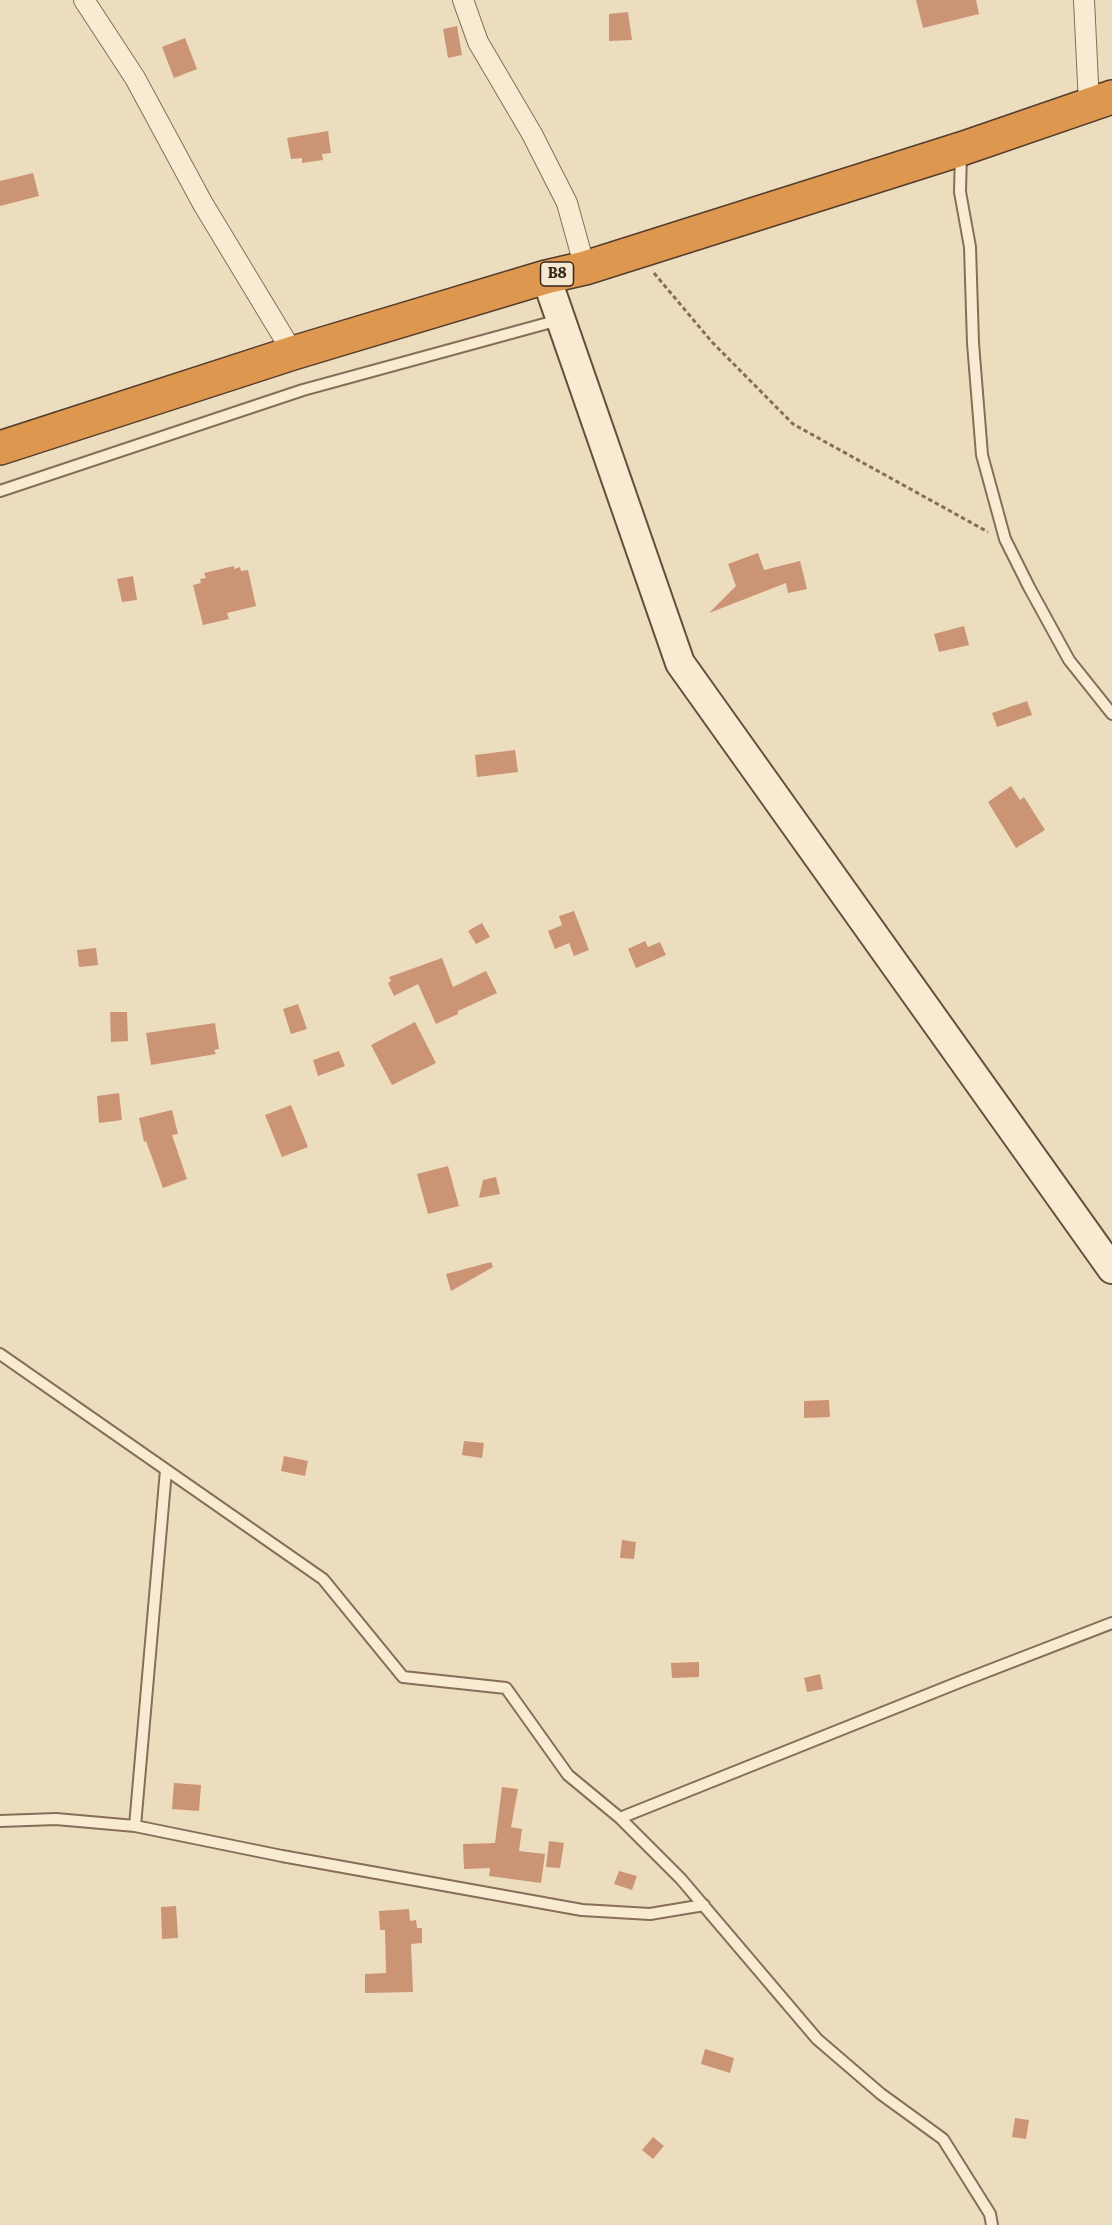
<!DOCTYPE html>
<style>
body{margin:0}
canvas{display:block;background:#edddbf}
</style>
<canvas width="1112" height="2225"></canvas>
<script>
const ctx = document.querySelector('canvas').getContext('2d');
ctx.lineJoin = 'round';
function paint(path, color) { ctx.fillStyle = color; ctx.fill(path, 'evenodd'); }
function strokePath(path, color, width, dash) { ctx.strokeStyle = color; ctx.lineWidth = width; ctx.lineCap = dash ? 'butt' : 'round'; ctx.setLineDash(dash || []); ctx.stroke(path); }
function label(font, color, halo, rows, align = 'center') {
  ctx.font = font + ' Literata,serif'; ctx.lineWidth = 5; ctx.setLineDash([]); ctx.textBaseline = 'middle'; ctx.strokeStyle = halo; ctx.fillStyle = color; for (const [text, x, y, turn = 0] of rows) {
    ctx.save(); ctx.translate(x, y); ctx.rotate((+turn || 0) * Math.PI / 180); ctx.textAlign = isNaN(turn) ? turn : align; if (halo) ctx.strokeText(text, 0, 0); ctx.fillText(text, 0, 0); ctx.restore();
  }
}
const building = new Path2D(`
 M916,0H976L979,14L923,28Z
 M628,12L632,40L609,41V14Z
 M457,26L462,55L448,58L443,29Z
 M185,38L197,69L174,78L162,47Z
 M328,131L331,153L322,154L323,160L302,163V158L291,159L287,138Z
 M33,173L39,196L0,206V181Z
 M758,553L764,570L800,561L807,589L788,593L786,583L709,613L736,586L728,564Z
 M234,566V569L240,567L241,571L248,570L256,606L227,613L229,619L203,625L193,585L201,583L200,579L206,578L204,573Z
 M133,576L137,600L122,602L117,579Z
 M964,626L969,645L939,652L934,634Z
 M1027,701L1032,715L997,727L992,713Z
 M515,750L518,772L477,777L475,755Z
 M1011,786L1020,800L1024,797L1045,830L1016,848L988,802Z
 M574,911L589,950L574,956L569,943L555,949L548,931L562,925L559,916Z
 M482,923L490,937L476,944L468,931Z
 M645,941L648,947L660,942L666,955L636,968L628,949Z
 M96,948L98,965L79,967L77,950Z
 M442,958L453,987L486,971L497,993L458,1011V1014L436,1024L418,984L394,996L388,983L391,981L389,977Z
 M298,1004L307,1029L291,1034L283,1009Z
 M110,1012H127L128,1041L111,1042Z
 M415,1022L436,1063L392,1085L371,1045Z
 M215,1023L219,1049L214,1050L216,1054L151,1065L146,1033Z
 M339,1051L345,1066L318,1076L313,1060Z
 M119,1093L122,1120L99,1123L97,1096Z
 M291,1105L308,1147L282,1157L265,1115Z
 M172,1110L178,1134L172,1135L187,1179L163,1188L146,1141L144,1142L139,1118Z
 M448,1166L459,1206L428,1214L417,1174Z
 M496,1177L500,1194L479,1198L483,1180Z
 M491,1262L493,1267L451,1291L446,1274Z
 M829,1400L830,1417L804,1418V1401Z
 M464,1441L484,1443L482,1458L462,1455Z
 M284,1456L308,1461L305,1476L281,1471Z
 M622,1540L636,1542L634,1559L620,1558Z
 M699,1662V1677L672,1678L671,1663Z
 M820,1674L823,1689L807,1692L804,1678Z
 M174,1783L201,1785L199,1811L172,1809Z
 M502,1787L518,1789L511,1827L522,1829L519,1851L545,1854L541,1883L489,1876L490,1868L464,1869L463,1844L495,1843Z
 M549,1841L564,1843L560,1868L546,1867Z
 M619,1871L637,1876L632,1890L614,1884Z
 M176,1906L178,1938L162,1939L161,1907Z
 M409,1909L410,1921L416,1920L417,1928H422V1943L411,1944L413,1992L365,1993V1974L386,1973L385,1930H380L379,1911Z
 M705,2049L734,2058L730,2073L701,2064Z
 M1015,2118L1029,2120L1026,2139L1012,2137Z
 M653,2137L664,2146L653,2159L642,2150Z`);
const path = new Path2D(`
 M654,273L712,342L793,424L988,532`);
const lane = new Path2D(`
 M961,152L960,192L970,247L973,343L982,455L1005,539L1029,587L1069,660L1112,714
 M0,491L303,390L559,320
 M0,1354L323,1579L403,1677L506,1688L568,1775L620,1818L681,1879L817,2039L881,2094L943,2139L990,2214L992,2225
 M620,1818L962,1681L1112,1623
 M0,1821L56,1819L135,1826L282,1856L582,1910L650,1914L704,1905
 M135,1826L166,1470`);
const street = new Path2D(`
 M84,0L135,78L203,204L293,353
 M463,0L478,42L532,134L567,203L585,268
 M1084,0L1089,104`);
const secondary = new Path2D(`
 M546,277L680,663L1112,1269`);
const highway = new Path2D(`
 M0,448L293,353L546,277L585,268L961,149L1112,97`);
const shields = [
 [557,274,33]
];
const shieldNames = [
 ["B8",557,274]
];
paint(building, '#cb9475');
strokePath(lane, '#866e58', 14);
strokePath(street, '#866e58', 22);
strokePath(secondary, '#684f3b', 32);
strokePath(highway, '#533c2c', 36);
strokePath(path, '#866e58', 3, [4.5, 3]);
strokePath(lane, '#f8ebd2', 10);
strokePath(street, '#f8ebd2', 20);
strokePath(secondary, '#f8ebd2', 28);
strokePath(highway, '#dd974f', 33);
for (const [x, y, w] of shields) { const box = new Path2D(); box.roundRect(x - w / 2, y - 12, w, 24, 4.5); ctx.fillStyle = '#f5e8cf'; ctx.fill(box); strokePath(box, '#35271c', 1.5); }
label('bold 15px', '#35271c', null, shieldNames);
</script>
